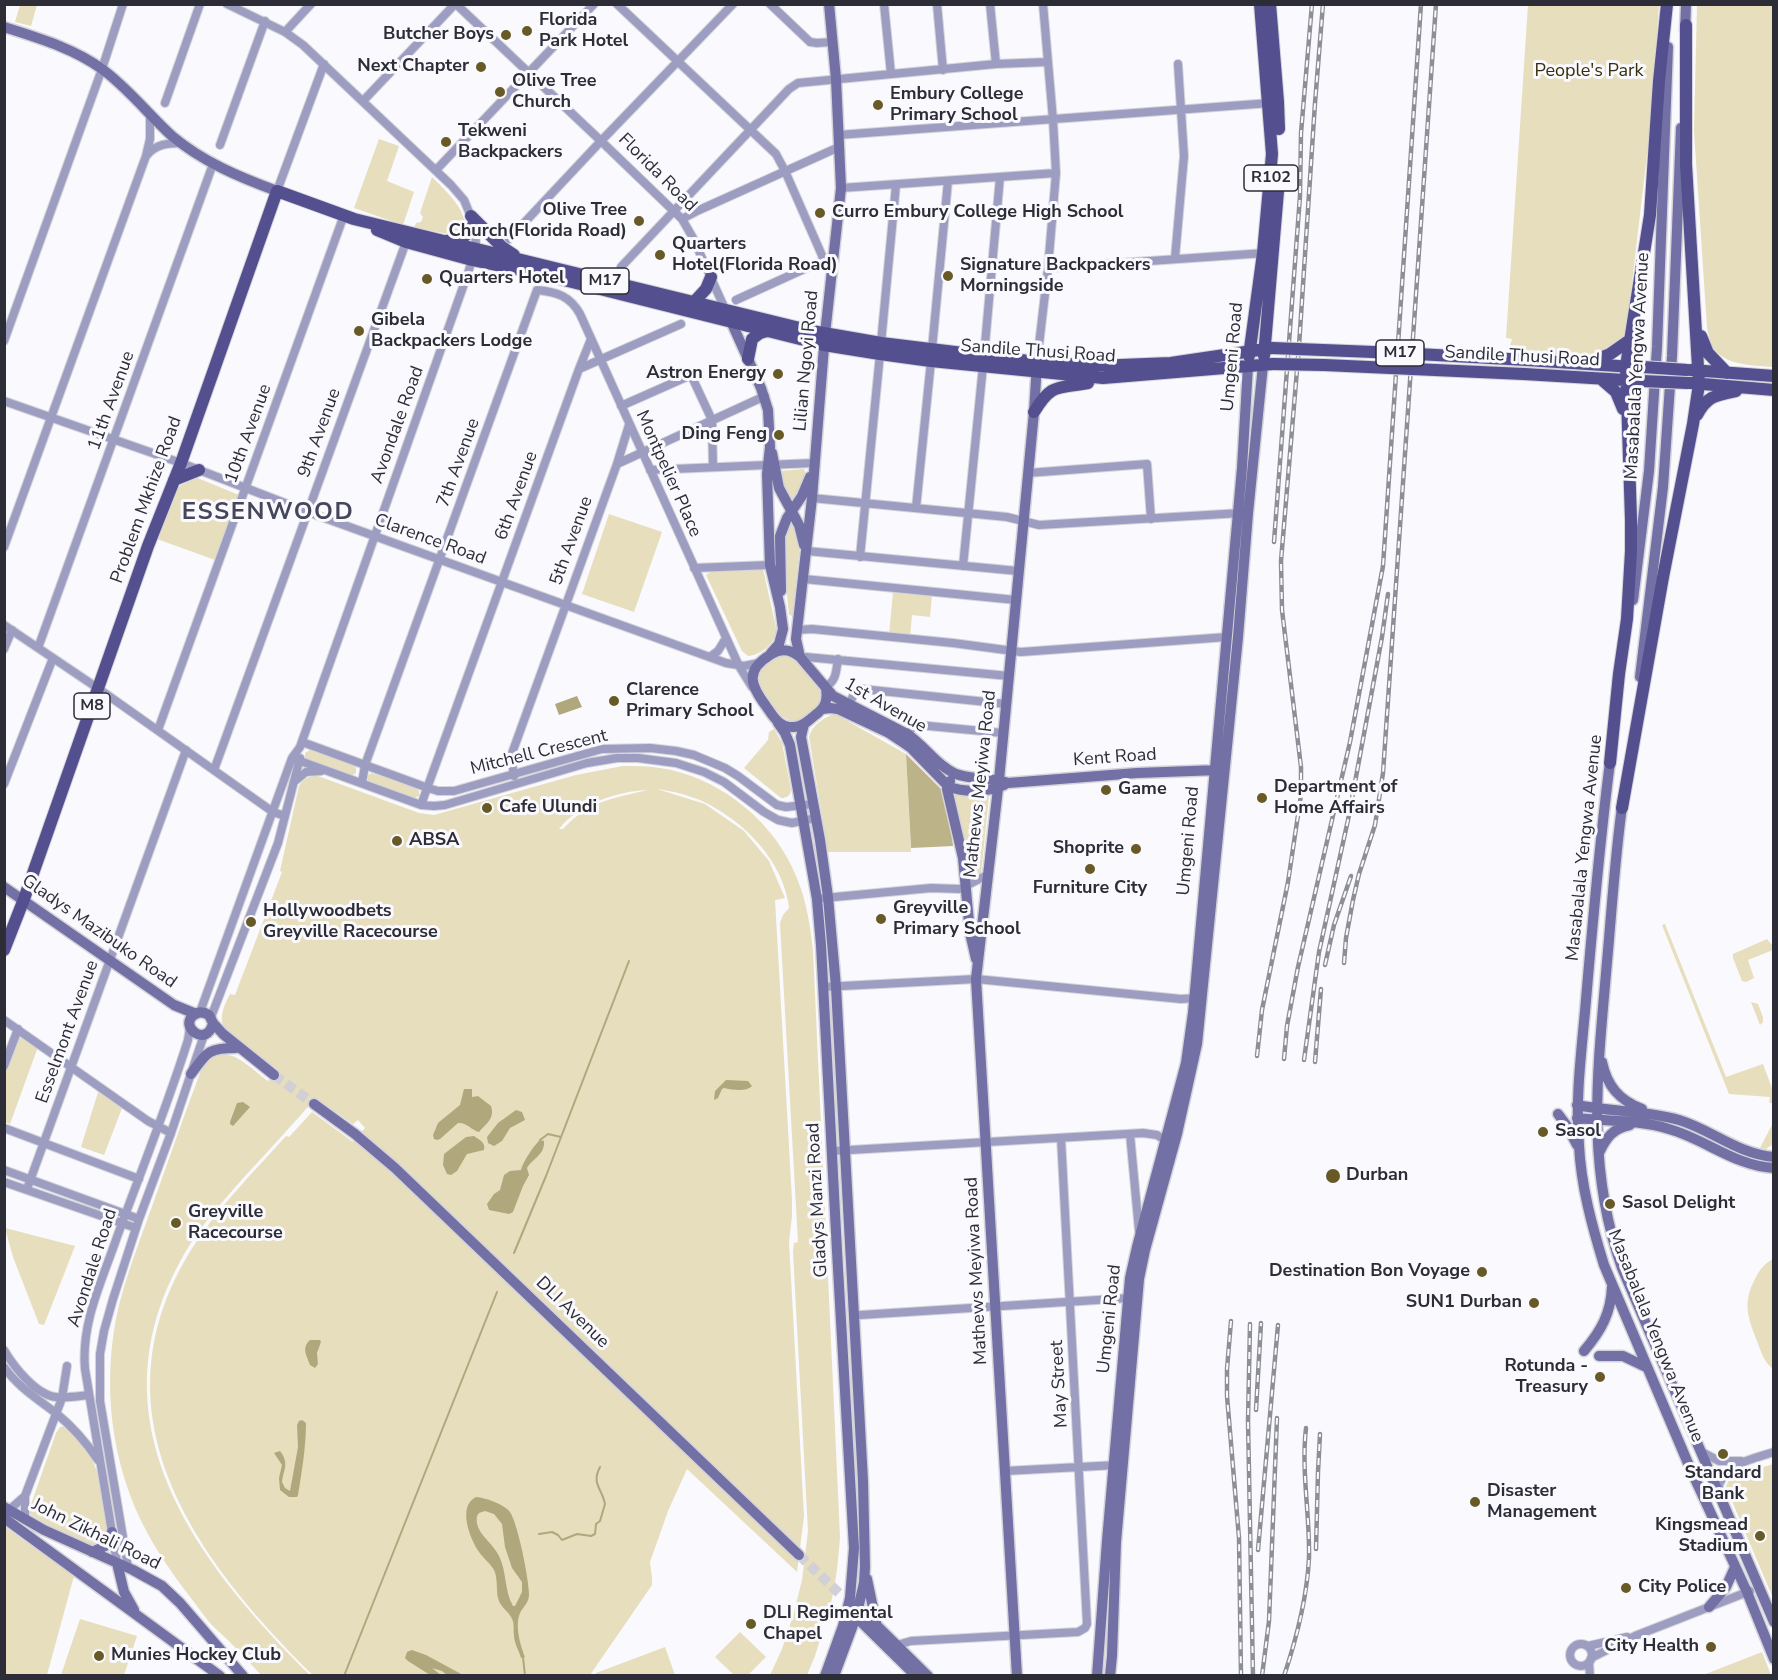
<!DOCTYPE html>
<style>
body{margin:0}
#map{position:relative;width:1778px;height:1680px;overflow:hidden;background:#f9f9fe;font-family:"Nunito Sans",sans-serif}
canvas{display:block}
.frame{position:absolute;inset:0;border:6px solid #2d2d37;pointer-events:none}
</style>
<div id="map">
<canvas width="1778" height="1680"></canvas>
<div class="frame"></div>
</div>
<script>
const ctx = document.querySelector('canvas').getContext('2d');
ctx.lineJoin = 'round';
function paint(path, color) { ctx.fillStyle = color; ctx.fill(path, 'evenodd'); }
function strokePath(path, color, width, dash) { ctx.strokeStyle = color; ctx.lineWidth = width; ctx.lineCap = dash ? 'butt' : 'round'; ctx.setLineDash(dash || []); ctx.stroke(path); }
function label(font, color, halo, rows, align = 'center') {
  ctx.font = font + ' "Nunito Sans",sans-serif'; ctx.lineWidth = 6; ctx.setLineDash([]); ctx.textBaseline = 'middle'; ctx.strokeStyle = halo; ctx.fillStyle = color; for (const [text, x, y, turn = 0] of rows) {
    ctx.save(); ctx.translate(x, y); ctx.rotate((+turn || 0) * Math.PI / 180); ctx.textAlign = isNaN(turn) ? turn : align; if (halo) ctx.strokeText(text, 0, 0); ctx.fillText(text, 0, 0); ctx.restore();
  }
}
const green = new Path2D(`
 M20,5H37L31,26L15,22Z
 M1528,5H1659L1652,112L1627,325L1623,341L1595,357L1508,352L1512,339L1506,338Z
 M1697,5H1773V367C1751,365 1720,366 1710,342C1709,337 1708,332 1707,327L1694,131Z
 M379,139L399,146L387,181L414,192L403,225L354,208Z
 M432,177C444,189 472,214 463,232L455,235L414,228L416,223L421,222L423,217L420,213Z
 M804,469C810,479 798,495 793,505L786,497L780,471Z
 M195,477L239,495L215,560L157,539L176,488Z
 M609,514L662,532L634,612L582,594Z
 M792,518L800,543L793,614L791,616L789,614L782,547L783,537Z
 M763,569L777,632C773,644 761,655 748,656L742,651L706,575L712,571Z
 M893,592L932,595L930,617L912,615L910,637L889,635Z
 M782,654L795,657L821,691L822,697L818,706L798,721H791L781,716L757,686L756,675L761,668Z
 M835,714L906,754L911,852H828L809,737C812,725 824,717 835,714Z
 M774,729L782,743L791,790C790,796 787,798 781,798L744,768L768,740L769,732Z
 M310,750L354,765L356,768V773L350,777L305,760V753Z
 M623,766C635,766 648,766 660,768C715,776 768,816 792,867C805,893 810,922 813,951L840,1537C838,1559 835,1616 817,1629L819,1632L822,1633L815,1656L807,1675H770L782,1649L793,1616L802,1580L808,1531L793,1252L794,1243L798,1242L780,923L783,915L789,908C784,861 743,820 702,801C688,795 672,791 657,789L705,804L744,831L769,861L785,898L775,900L792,1200V1216L789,1242L804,1516L797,1572L687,1469L668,1511L650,1562L652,1578V1585L590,1675L314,1676C196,1560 89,1415 191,1250C217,1208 253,1173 286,1136L289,1137L312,1112L353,1142L365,1128L358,1120L353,1124L316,1098C293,1124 270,1149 246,1175C226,1198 205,1220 189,1246C86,1414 190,1556 310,1675H261C247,1660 233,1644 217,1630C208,1622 201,1611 194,1602C177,1580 161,1558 148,1534C110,1465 101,1381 119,1305C128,1270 142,1235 154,1201C170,1156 186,1110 203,1065C227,1040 246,1065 268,1081L278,1070C265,1059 224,1038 222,1021C221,1011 226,1002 230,994L235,995L282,872L280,871L299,786C304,778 309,776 318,776L419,813L434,815L576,775ZM648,790C612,799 590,800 563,829H559C578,804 618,791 648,790Z
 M372,773L416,788L419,791V796L413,799L368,782V775Z
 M957,794H987L989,796L981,874L971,880L962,827L952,797Z
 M1665,924L1726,1077L1763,1064L1773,1091V1104L1769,1102L1770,1097L1729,1094L1662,925Z
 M1767,939L1773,946V950L1748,960L1754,978L1746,982L1742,981L1733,958V954Z
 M1751,1002L1758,1004L1763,1017V1022L1760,1025Z
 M19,1030L39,1044L10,1124L5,1122L4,1067Z
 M100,1086L124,1103L104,1155L81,1147Z
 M1773,1123V1144L1766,1149L1760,1148Z
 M5,1228L75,1246L44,1325L39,1324L13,1257Z
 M1773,1259V1369C1764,1362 1761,1352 1757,1341C1748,1318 1742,1303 1755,1279C1759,1270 1765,1263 1773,1259Z
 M66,1426L90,1454L98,1474L109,1532L107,1539L91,1547L65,1535L28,1513L56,1433L60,1427Z
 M1773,1464H1774L1773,1598L1726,1487L1728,1482L1732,1477Z
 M5,1527L74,1576L47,1675H5Z
 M80,1619L137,1636L124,1675H61Z
 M740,1632L766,1657L748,1675H734L715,1657Z
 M665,1647L675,1675H595L596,1673Z
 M1762,1652L1771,1675H1703Z`);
const forest = new Path2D(`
 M906,754L941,789L952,836L953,846L911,848Z`);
const water = new Path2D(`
 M577,696L582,707L559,715L555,704Z
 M726,1080L748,1081L752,1086C746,1092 733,1090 724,1088L722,1089L718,1098L714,1100L715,1091Z
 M464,1089H472V1097L478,1096L491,1106C495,1118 487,1123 479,1132C471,1130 467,1122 458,1123L440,1139L437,1140L434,1139L433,1135L438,1123L460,1105Z
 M243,1102L250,1107L233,1126L230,1124V1122L237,1103Z
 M516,1110L522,1112L525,1120L510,1128L502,1141L494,1146L488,1143L487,1137L498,1123Z
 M474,1136C479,1140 486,1142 484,1150L467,1154L457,1171L451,1175L447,1174L443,1165L444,1154L466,1137Z
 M540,1140L544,1141C545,1155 533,1158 527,1168L529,1175L523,1186L513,1212L509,1214L489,1210L487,1204L494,1194L500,1190L504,1175L510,1171L521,1170C523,1162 534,1145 540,1140Z
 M310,1340H320L321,1342L317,1353L318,1364L315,1368L310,1365C307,1356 301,1348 310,1340Z
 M302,1420L306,1423C306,1446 302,1471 298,1495L297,1497H289L280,1490L279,1478L282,1465L274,1453L280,1451C290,1464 283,1470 282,1482L285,1488L290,1491L298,1447L297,1425L299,1421Z
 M476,1497C486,1498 504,1504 510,1512C518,1524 529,1580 529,1594C529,1602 525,1605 521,1611C514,1624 520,1644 525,1657L521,1658C519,1651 514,1643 514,1635C513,1629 515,1623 511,1617C507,1610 500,1607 498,1598C496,1589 498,1578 494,1570C490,1563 483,1558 479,1552C470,1539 457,1506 476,1497ZM485,1511L494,1514L502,1524L505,1547L512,1568L522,1582V1592L515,1606H513C504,1590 507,1572 499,1556C492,1541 474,1533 477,1516L479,1513Z
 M412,1650L426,1655L463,1675H447L442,1671L432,1668L441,1675H430L408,1661L405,1658L407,1652Z`);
const stream = new Path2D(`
 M540,1140L548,1134L561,1137
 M514,1253L546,1176L629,961
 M539,1534L552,1532L558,1535L562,1540L577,1534L591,1536L595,1534L596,1524L600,1521L605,1504C602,1488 591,1484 600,1467
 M523,1657L525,1676
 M344,1676L497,1292`);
const secondaryTunnel = new Path2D(`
 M274,1075L314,1104
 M799,1555L840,1594`);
const street = new Path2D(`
 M456,4L601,141L682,219L693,238L725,309
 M617,4L776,154L785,171L824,260
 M770,4L810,42L817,43L832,42
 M884,4L891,74
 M937,4L943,70
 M990,4L996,64
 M285,32L311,4
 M363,101L455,4
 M165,103L200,4
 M838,135L1270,103
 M220,145L265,21
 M147,155C156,144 168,143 182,143
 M436,170L594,4
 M841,188L1056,173
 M277,191L324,64
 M682,219L697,211L839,147
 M509,239L601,141L733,4
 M1175,258L1184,156L1178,64
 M621,267L789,89L798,83L996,64L1047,62
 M1048,268L1265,253
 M736,300L824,260L828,261
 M4,341L102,69L123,4
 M881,343L896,185
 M932,349L948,181
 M984,356L1000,177
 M1037,362L1048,268L1056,173L1053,120L1043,4
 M579,369L591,339
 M4,401L181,463L308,512L726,663L744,666L759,663
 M621,406L691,375L712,420L713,467
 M617,464L629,425
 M650,470L814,463
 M1028,473L1147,464L1151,519
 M812,498L1007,517L1039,525L1241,513
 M916,508L931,361
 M4,547L146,156L150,139V114
 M807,551L1018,571
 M860,557L880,354
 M963,566L983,366
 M694,568L770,565
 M804,579L1016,600
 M4,625L99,689L273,812L285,816
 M797,630L812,629L953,643L1021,652L1227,637
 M38,648L213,164
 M4,649L12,630
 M710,657L718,651L726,638
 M802,659L806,657L1009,676
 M825,687C837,681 836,670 838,659
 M848,708L855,691L862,689L1006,704
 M158,730L344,215
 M904,738L914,726L918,725L1003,733
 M302,742L428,788L438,791H454L602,749L650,748L676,751L694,755L725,768L738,776L777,805L786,807L813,804
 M292,758L421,805L434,806L445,805L587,763L617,758H638L676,763L704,772L724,782L764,812L778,820L792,823L816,818
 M214,770L406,242
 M514,776L511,756L617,464L765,396
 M295,781L306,772L321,771
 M362,783L365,765L537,290C557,292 570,296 580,314L739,666L752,687
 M4,784L53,658
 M421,805L579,369L681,324
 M824,898L931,888L960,889L989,874
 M823,987L976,979L1181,999L1199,998
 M200,1012L292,758L300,747L469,270L476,244L474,224L464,200L451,185L303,45L285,32L227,4
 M211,1017L278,843L300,758
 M4,1020L148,1121L171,1133
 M4,1066L18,1029
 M4,1128L139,1179
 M1130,1134L1139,1231
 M832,1151L1143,1133L1157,1135L1166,1141
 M4,1170L139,1219
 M4,1182L136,1228
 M27,1189L186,750
 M860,1315L1129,1298
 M4,1350C14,1367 36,1395 56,1397C67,1398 79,1396 89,1395
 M4,1367C18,1387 38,1399 57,1414C74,1428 86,1442 98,1460
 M1702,1452L1719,1461H1741
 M1005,1471L1117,1465
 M1718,1491C1720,1464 1753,1459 1774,1452
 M9,1510L25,1496
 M25,1520V1496L62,1398L67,1366
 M117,1563L85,1369C81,1322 102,1281 117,1237C141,1171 167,1107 188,1040L190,1027
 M128,1567L100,1401V1354L104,1331L113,1299L139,1219L171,1133L204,1035
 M1570 1655a11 11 0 1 1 22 0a11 11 0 1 1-22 0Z
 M897,1645L911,1641L1078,1632L1085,1628L1087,1624L1061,1138
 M1588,1646L1627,1637
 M1591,1658L1635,1636L1750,1591
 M1589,1662L1590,1676`);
const secondary = new Path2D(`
 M4,27C38,38 73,48 102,69C128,88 148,114 172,136C203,162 239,177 277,191
 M1685,31L1686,4
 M729,317L761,388L768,410L770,447L767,474L770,565L780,607L783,629L779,644L771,653
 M772,453L779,488L799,525L804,545
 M781,591L780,536L787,518L802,496L810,477
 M1633,600L1649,471L1657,347L1668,47
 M800,657L796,639L812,498L825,334L841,188L836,79L829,4
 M1640,677L1663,487L1672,356L1681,128
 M826,688C828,702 825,708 814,716C808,721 802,727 794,727C779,728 773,716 766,706C751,686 744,671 770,655C780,648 791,649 800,657L833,696L907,734C924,745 937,766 956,774C972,780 992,777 1008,783L1137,773L1218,770
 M822,709L830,708L838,709L889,733L901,741L911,748L948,786C963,793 989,792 1004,785
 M778,723L785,733L790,745L817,899L821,945L837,1251L854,1548L850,1598L843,1626L825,1676
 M804,724L801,737L820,840L828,897L836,987L863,1481L865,1567L864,1583L856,1617L834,1676
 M1611,755C1600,836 1593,918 1586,1000C1582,1048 1575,1096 1579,1145C1581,1186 1592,1226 1604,1265L1690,1468L1747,1592L1774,1659
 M950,781L947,789L963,858L970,933L976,959
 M1623,800C1615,854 1612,908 1607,962C1598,1068 1585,1165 1622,1268L1774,1622
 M4,887L174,1005L196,1014
 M213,1023C207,1049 178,1026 194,1015C199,1011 204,1012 209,1015L213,1023L223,1034L274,1075
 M1602,1062C1607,1086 1619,1100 1642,1109
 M191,1074C207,1052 208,1048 236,1048
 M314,1104L355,1134L395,1168L799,1555
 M1577,1105C1611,1112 1645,1110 1679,1120C1712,1130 1738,1154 1774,1157
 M1558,1114L1567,1126L1577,1145
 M1577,1118C1607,1121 1640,1120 1669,1129C1705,1139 1735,1166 1774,1168
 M1599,1153C1606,1138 1613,1128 1630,1125
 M1584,1351C1601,1331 1611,1313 1612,1287
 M1599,1356H1623L1646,1367
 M4,1507L44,1530L133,1570L162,1586L180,1603L243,1676
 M4,1518L220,1676
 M92,1552L105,1546L112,1532
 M117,1563L124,1592L134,1610
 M867,1579L876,1622
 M856,1605L928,1676
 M1709,1607L1726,1587L1735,1567
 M852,1613L916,1676
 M1017,1676L976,979L999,780L1034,412L1037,363
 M1097,1676L1107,1541L1130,1278L1137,1247L1186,1063L1193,1013L1242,468L1248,366
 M1110,1676L1112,1656L1116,1542L1139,1279L1145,1250L1177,1134L1197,1044L1238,637L1248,513L1263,365`);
const primary = new Path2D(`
 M1270,4L1278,102L1279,129
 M471,216L502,247L514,255
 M377,230L406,242L472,260L544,275L824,345L880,354L931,361L1103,378L1273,364
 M447,241L465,236L474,224
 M694,302L706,289L711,277
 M1701,336L1708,353L1727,373
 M1249,356L1263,253L1272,154L1260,4
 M1264,356L1278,191
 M748,359L752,339L760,333L767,331
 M1527,360L1633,367
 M1592,361L1610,354L1630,340
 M1691,370L1774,376
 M1524,374L1642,381
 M1601,379L1616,392L1623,409
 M1691,383L1774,390
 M1034,412C1052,382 1058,389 1088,383
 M1697,415C1707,396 1716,395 1736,391
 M174,480L199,470
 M1610,763L1619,674L1627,619L1631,551V520L1626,366L1650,215L1659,81L1667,4
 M1622,808L1663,577L1693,424L1699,384L1686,164V25
 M4,950L24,899L148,546L181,463L277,191L354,219L812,331L881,343L1037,362L1096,366L1171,363L1272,348`);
const rail = new Path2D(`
 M1274,542L1300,196L1301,133L1312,4
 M1344,963L1346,938L1353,900L1359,874L1375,825L1383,773L1436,4
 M1325,965L1334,925L1351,876
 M1257,1056L1262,1010L1288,882L1301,795V767L1297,734L1282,610L1281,561L1299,346L1315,103L1323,4
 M1284,1059L1287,1026L1298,967L1350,742L1383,566L1421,4
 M1304,1060L1319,952L1348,820L1382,637L1388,594
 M1315,1062L1321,989
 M1231,1321L1227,1369V1396L1239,1538L1241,1676
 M1250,1324L1248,1421L1253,1676
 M1256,1410L1261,1323
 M1316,1549L1318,1472L1320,1434
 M1258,1550L1278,1325
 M1262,1676L1269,1621L1277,1418
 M1284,1676C1297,1637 1307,1598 1309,1558C1310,1515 1301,1471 1306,1428`);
const primaryBridge = new Path2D(`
 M1272,348L1399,353L1527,360
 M1273,364L1324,365L1524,374
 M1643,367L1687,370
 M1642,381L1688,383`);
const markers = [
 [527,31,6,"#675a27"],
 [506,35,6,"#675a27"],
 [481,67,6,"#675a27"],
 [500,92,6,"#675a27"],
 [878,105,6,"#675a27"],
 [446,142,6,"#675a27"],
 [820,213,6,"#675a27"],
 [639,221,6,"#675a27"],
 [660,255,6,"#675a27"],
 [948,276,6,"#675a27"],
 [427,279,6,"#675a27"],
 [359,331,6,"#675a27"],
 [778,374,6,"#675a27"],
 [779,435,6,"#675a27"],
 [614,701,6,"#675a27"],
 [1106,790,6,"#675a27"],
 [1262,798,6,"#675a27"],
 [487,808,6,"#675a27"],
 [397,841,6,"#675a27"],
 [1136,849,6,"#675a27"],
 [1090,869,6,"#675a27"],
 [881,919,6,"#675a27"],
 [251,922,6,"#675a27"],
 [1543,1132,6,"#675a27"],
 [1333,1176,8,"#675a27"],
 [1610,1204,6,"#675a27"],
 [176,1223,6,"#675a27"],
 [1482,1272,6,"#675a27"],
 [1534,1303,6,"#675a27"],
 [1600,1377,6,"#675a27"],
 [1723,1454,6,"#675a27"],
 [1475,1502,6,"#675a27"],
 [1760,1536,6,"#675a27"],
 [1626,1588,6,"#675a27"],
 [751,1624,6,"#675a27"],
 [1711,1647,6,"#675a27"],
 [99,1656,6,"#675a27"]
];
const shields = [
 [1271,178,54],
 [605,281,48],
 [1400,353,48],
 [92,706,36]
];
const shieldNames = [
 ["R102",1271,178],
 ["M17",605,281],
 ["M17",1400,353],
 ["M8",92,706]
];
const poiNames = [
 ["Florida",539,21],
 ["Park Hotel",539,42],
 ["Butcher Boys",494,35,"right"],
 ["Next Chapter",469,67,"right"],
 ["Olive Tree",512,82],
 ["Church",512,103],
 ["Embury College",890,95],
 ["Primary School",890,116],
 ["Tekweni",458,132],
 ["Backpackers",458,153],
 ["Olive Tree",627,211,"right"],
 ["Church(Florida Road)",627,232,"right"],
 ["Curro Embury College High School",832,213],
 ["Quarters",672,245],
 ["Hotel(Florida Road)",672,266],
 ["Signature Backpackers",960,266],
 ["Morningside",960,287],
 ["Quarters Hotel",439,279],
 ["Gibela",371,321],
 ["Backpackers Lodge",371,342],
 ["Astron Energy",766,374,"right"],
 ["Ding Feng",767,435,"right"],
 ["Clarence",626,691],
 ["Primary School",626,712],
 ["Department of",1274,788],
 ["Home Affairs",1274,809],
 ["Game",1118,790],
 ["Cafe Ulundi",499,808],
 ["ABSA",409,841],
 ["Shoprite",1124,849,"right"],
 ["Furniture City",1090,889,"center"],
 ["Greyville",893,909],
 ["Primary School",893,930],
 ["Hollywoodbets",263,912],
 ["Greyville Racecourse",263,933],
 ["Sasol",1555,1132],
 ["Durban",1346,1176],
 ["Sasol Delight",1622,1204],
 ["Greyville",188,1213],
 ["Racecourse",188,1234],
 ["Destination Bon Voyage",1470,1272,"right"],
 ["SUN1 Durban",1522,1303,"right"],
 ["Rotunda -",1588,1367,"right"],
 ["Treasury",1588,1388,"right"],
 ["Standard",1723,1474,"center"],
 ["Bank",1723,1495,"center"],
 ["Disaster",1487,1492],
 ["Management",1487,1513],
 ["Kingsmead",1748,1526,"right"],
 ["Stadium",1748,1547,"right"],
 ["City Police",1638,1588],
 ["DLI Regimental",763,1614],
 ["Chapel",763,1635],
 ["City Health",1699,1647,"right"],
 ["Munies Hockey Club",111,1656]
];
const parkNames = [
 ["People's Park",1589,72]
];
const streetNames = [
 ["Florida Road",657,173,45],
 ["Sandile Thusi Road",1038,352,4],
 ["Umgeni Road",1233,357,-85],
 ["Sandile Thusi Road",1522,357,3],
 ["Lilian Ngoyi Road",807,361,-85],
 ["Masabalala Yengwa Avenue",1638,366,-87],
 ["11th Avenue",112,401,-70],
 ["Avondale Road",398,425,-70],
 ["9th Avenue",320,433,-70],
 ["10th Avenue",249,434,-70],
 ["7th Avenue",459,463,-70],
 ["Montpelier Place",668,474,66],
 ["6th Avenue",517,496,-70],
 ["Problem Mkhize Road",147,500,-70],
 ["Clarence Road",430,540,20],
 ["5th Avenue",572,541,-70],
 ["1st Avenue",885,706,30],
 ["Mitchell Crescent",539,753,-14],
 ["Kent Road",1115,758,-4],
 ["Mathews Meyiwa Road",981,784,-84],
 ["Umgeni Road",1189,841,-85],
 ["Masabalala Yengwa Avenue",1585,848,-84],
 ["Gladys Mazibuko Road",99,932,35],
 ["Esselmont Avenue",68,1032,-70],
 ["Gladys Manzi Road",818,1200,-93],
 ["Avondale Road",93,1268,-72],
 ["Mathews Meyiwa Road",977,1271,-93],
 ["DLI Avenue",572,1313,44],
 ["Umgeni Road",1110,1319,-84],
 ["Masabalala Yengwa Avenue",1655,1336,68],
 ["May Street",1060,1384,-93],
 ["John Zikhali Road",96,1535,26]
];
const districtNames = [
 ["ESSENWOOD",268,513]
];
paint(green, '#e6debd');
paint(forest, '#bdb388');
paint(water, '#b1a77d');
strokePath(stream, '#b1a77d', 2);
strokePath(secondaryTunnel, '#d0d0d6', 10, [10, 5]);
strokePath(street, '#d4d4da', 10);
strokePath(secondary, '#d4d4da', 13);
strokePath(primary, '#d4d4da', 14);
strokePath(street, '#9d9dc1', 8);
strokePath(secondary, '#7270a4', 10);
strokePath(primary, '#544f8e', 12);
strokePath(rail, '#8e8e96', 4.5);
strokePath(rail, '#f9f9fe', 2, [7]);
strokePath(primaryBridge, '#d4d4da', 14, []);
strokePath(primaryBridge, '#544f8e', 12);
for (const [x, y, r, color] of markers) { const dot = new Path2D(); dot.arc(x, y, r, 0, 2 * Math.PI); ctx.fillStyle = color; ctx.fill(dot); strokePath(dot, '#f9f9fe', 2); }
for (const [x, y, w] of shields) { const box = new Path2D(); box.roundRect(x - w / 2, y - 13, w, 26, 4.5); ctx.fillStyle = '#f9f9fe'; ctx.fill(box); strokePath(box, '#2d2d37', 1.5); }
label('bold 16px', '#2d2d37', null, shieldNames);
label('bold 18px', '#2d2d37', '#f9f9fe', poiNames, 'left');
label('18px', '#362d0a', '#f9f9fe', parkNames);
label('18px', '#2d2d37', '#f9f9fe', streetNames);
ctx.letterSpacing = '1.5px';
label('bold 24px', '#46465b', '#f9f9fe', districtNames);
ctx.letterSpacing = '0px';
</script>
